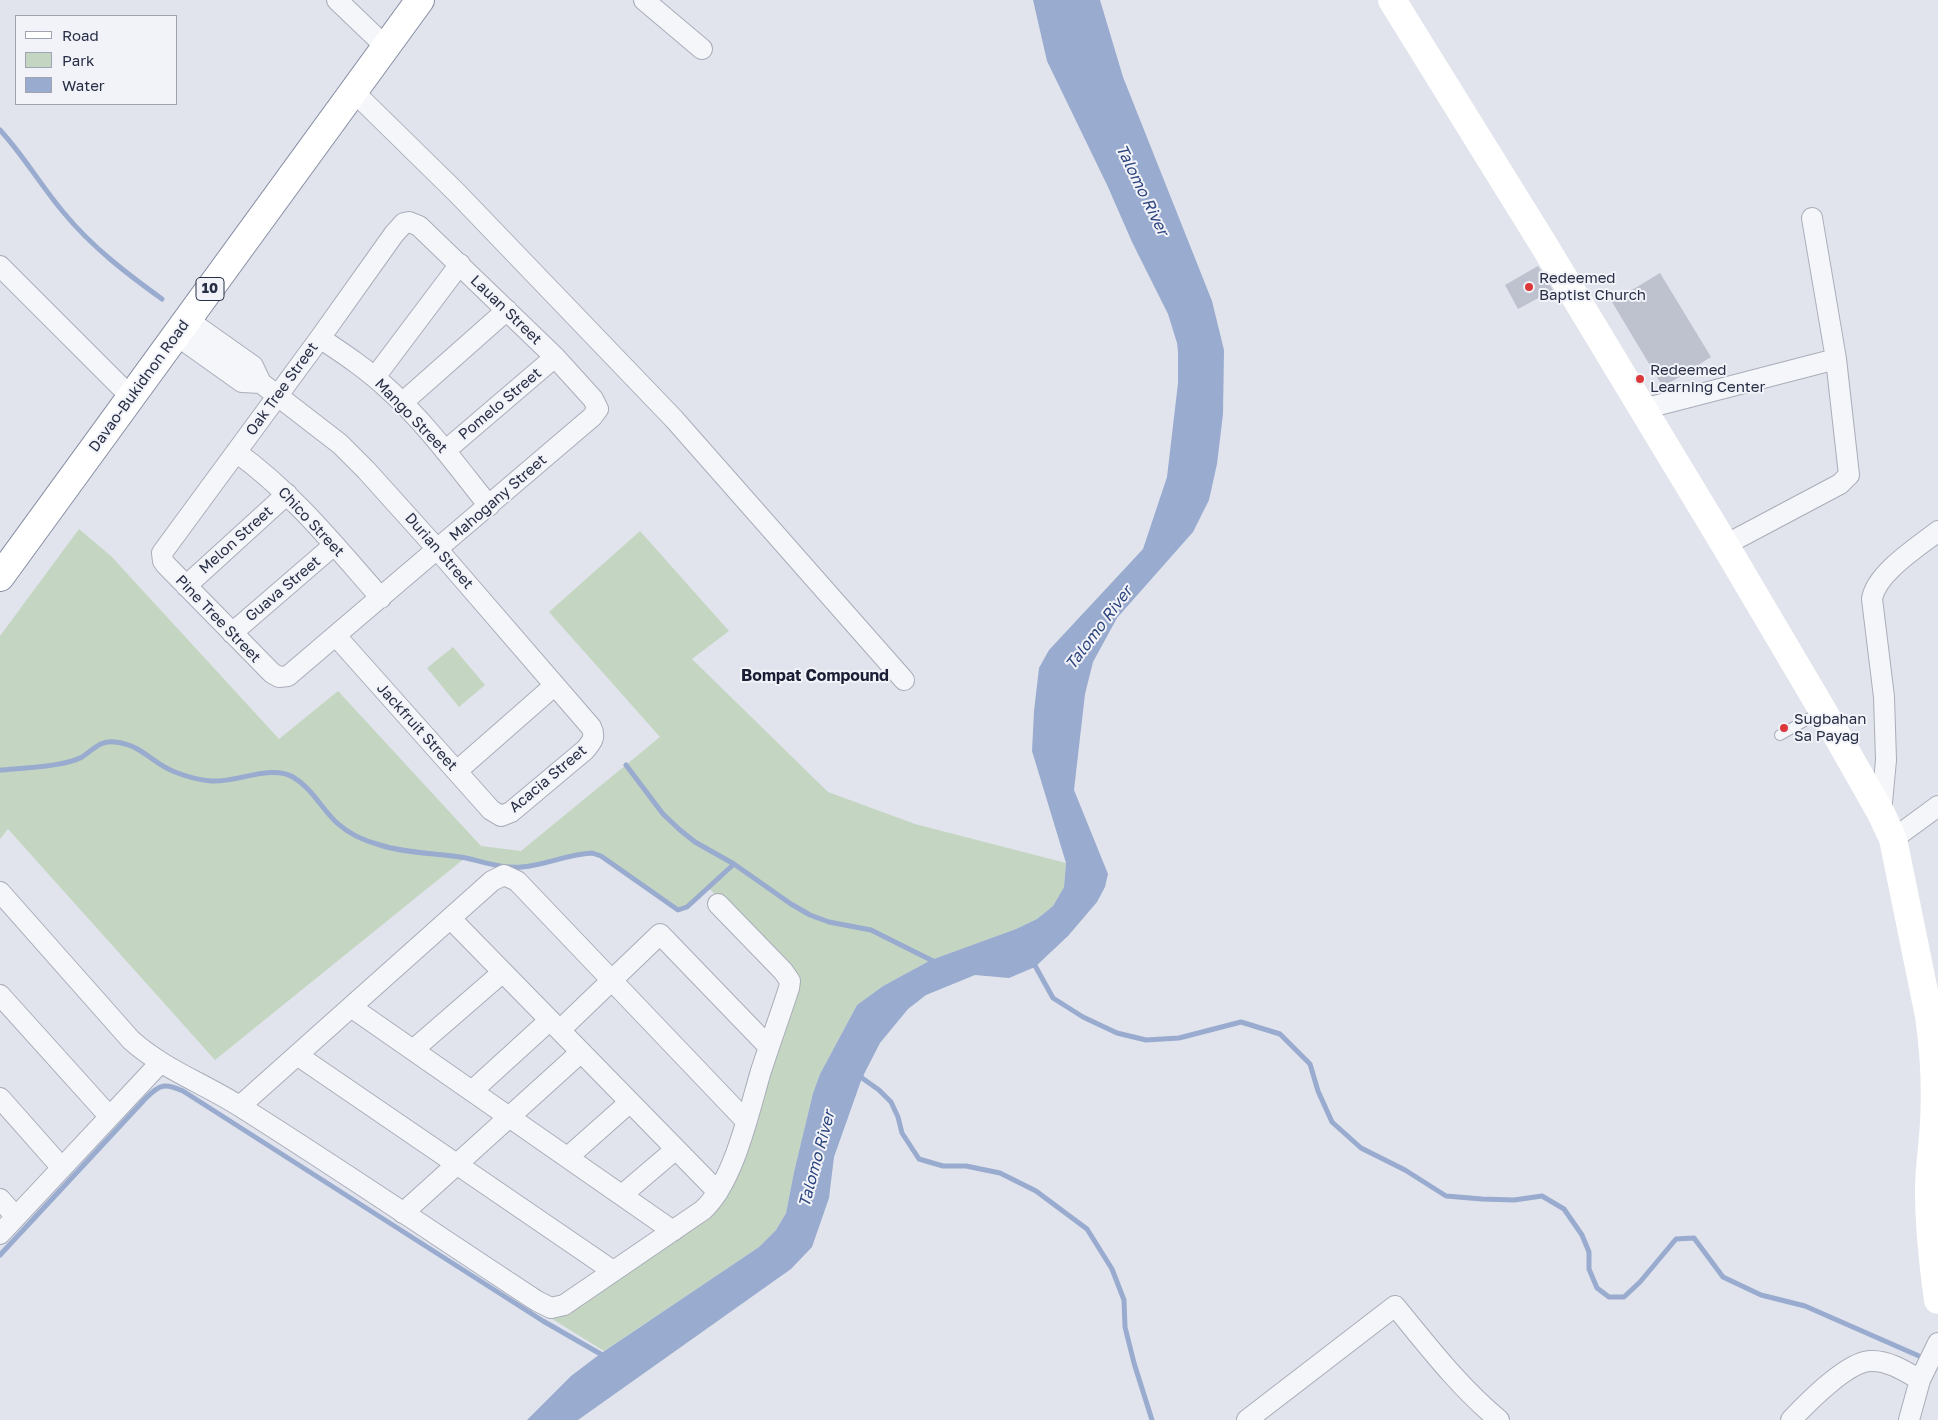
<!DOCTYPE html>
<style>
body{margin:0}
#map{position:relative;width:1938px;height:1420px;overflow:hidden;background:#e1e4ec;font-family:"Golos Text",sans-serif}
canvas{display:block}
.legend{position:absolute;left:15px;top:15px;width:162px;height:90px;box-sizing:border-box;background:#f1f3f8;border:1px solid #a0a4b0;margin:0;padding:6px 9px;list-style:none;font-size:15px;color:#272e45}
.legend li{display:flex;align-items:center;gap:10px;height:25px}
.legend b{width:25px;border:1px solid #a0a4b0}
</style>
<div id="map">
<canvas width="1938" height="1420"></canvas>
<ul class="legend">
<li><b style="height:6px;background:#fff"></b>Road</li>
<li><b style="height:14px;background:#c4d6c1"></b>Park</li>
<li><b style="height:14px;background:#99abcf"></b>Water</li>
</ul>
</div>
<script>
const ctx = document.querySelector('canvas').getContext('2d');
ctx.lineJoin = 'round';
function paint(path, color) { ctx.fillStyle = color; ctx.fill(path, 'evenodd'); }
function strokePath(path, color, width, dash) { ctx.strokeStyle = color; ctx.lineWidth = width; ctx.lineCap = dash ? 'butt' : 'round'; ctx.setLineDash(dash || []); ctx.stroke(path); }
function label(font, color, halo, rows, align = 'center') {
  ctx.font = font + ' "Golos Text",sans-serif'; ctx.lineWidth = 4; ctx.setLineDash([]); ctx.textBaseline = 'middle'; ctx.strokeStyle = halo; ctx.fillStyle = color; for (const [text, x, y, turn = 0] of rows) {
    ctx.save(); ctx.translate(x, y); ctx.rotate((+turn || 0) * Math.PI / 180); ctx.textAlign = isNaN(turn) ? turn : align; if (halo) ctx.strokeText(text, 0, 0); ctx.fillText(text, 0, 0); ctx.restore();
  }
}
const green = new Path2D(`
 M79,529L111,556L279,739L338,691L481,846L521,851L660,737L549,612L640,531L729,631L692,659L828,792L915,824L1066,863L1064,887L1053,906L1037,919L1016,929L931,960L883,986L857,1005L820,1074L813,1093L794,1172L786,1213L776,1230L759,1247L604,1351L549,1317L556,1318L565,1315L717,1210L722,1203L797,982L709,888L687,907L678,910L601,856L592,853L584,854L519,867L493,864L465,858L215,1060L8,829L0,839V636Z
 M453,647L485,685L459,707L427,668Z`);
const water = new Path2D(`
 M1033,0H1100L1123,77L1212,301L1224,350L1223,414L1217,464L1209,500L1193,532L1117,618L1093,662L1085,694L1074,790L1108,874L1105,887L1097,902L1068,936L1035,967L1009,978L975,975L926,995L908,1009L880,1043L862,1078L834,1157L829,1198L812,1247L791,1269L578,1420H527L571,1376L600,1354L759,1247L776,1230L786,1213L794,1172L813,1093L820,1074L857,1005L883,986L931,960L1016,929L1037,919L1053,906L1064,887L1066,863L1032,751L1034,711L1039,668L1049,650L1143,549L1167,477L1178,383V352L1177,343L1168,314L1132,242L1108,187L1047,61Z`);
const stream = new Path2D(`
 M0,130C24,156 41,186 64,213C92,247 126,273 162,299
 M626,765L663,814L680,830L695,842L734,864L791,904L810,915L829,922L871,930L937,963
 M0,770C21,768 64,767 82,757C93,750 100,740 115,742C143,745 151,763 175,772C185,776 200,780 211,781C236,783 271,764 293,777C312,788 321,808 337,823C349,834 365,841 380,845C408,854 438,853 466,858C484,862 503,869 522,867C546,865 568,854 592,853L601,856L678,910L687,907L734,864
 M1033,962L1053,998L1083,1017L1117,1033L1146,1040L1179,1038L1241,1022L1280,1034L1310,1064L1318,1091L1332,1122L1361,1148L1405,1170L1446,1196L1482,1199L1514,1200L1542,1196L1564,1209L1582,1235L1589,1252V1269L1597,1288L1609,1297H1624L1640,1282L1676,1239L1694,1238L1723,1277L1761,1295L1805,1306L1919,1356
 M859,1072L862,1078L879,1090L891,1102L898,1117L902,1133L919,1159L943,1166H966L1000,1173L1036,1191L1087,1229L1112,1269L1124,1300L1125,1327L1134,1363L1152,1420
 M0,1255L146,1098C160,1084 165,1083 183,1091L543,1321L604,1356`);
const building = new Path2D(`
 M1538,266L1553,290L1518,309L1505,285Z
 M1660,273L1711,357L1663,387L1612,302Z`);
const lane = new Path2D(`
 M1780,735L1822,711`);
const street = new Path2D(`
 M337,0L386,47
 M644,0L702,49
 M353,91L457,193L674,419L904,680
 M409,222L419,226L555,357L593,399L598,409L592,417L288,676L279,677L272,673L166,565L163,561L162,553L320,338L394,234L404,223Z
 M0,266L131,397
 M188,320L253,366L261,383L340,444L366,470L438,550L591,727C596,737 592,742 585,750L511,812L501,816L491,810L336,636
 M176,335L242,382L261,383
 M320,338C344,354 368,370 388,389C426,423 457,466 489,506
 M375,377L460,264
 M402,403L507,310
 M1643,409L1836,359
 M445,451L555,357
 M236,452C292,492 336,547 381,598
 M1725,545L1840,484L1849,475L1836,359L1812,218
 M186,586L287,494
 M232,633L334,545
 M457,771L555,685
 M1881,813L1886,760L1884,697L1872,599C1876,573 1918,547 1938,531
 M1893,839L1938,806
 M0,892L131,1040C163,1069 205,1084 241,1107C341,1170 438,1236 537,1301L551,1308L564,1305L703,1210C734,1182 749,1111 761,1071C770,1043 780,1016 789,988L790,981L783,971L718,904
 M451,919L718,1192
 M0,995L109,1116
 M351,1007L673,1231
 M560,1030L660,934L769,1047
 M413,1050L503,972
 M297,1055L613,1271
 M472,1091L550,1020
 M0,1098L62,1168
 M240,1106L492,881L504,875L517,881L746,1121
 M568,1157L630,1102
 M622,1195L676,1149
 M0,1199L16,1217
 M403,1213L581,1052
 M0,1234L160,1063
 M1247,1420L1395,1306C1428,1346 1459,1387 1499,1420
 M1791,1420C1807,1403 1847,1362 1870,1361C1888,1360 1905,1371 1920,1380
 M1909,1420L1920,1380L1938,1343`);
const secondary = new Path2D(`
 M1392,0L1542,242L1725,545L1823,711L1881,813L1893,839L1929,1016C1934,1051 1936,1086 1934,1122C1933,1145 1929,1167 1929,1190C1929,1227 1933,1264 1938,1300`);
const highway = new Path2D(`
 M0,577L420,0`);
const markers = [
 [1529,287,5,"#dd393a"],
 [1640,379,5,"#dd393a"],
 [1784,728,5,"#dd393a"]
];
const shields = [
 [210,289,28]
];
const shieldNames = [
 ["10",210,289]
];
const poiNames = [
 ["Redeemed",1539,278],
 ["Baptist Church",1539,295],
 ["Redeemed",1650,370],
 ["Learning Center",1650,387],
 ["Sugbahan",1794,719],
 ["Sa Payag",1794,736]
];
const streetNames = [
 ["Lauan Street",506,310,44],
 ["Davao-Bukidnon Road",139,386,-54],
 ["Oak Tree Street",282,389,-54],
 ["Pomelo Street",500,404,-40],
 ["Mango Street",411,416,46],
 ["Mahogany Street",498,498,-41],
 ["Chico Street",311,522,47],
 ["Melon Street",236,540,-42],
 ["Durian Street",439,551,49],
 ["Guava Street",283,589,-40],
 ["Pine Tree Street",218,619,46],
 ["Jackfruit Street",417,727,48],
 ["Acacia Street",548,779,-40]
];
const waterNames = [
 ["Talomo River",1142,190,64],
 ["Talomo River",1099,628,-53],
 ["Talomo River",817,1159,-75]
];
const neighbourhoodNames = [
 ["Bompat Compound",815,676]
];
paint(green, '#c4d6c1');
paint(water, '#99abcf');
strokePath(stream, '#99abcf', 5);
paint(building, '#bec2cf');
strokePath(lane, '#a9adba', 12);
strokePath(street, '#a9adba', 22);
strokePath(highway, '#878ea4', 30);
strokePath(lane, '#f5f6f9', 10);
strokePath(street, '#f5f6f9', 20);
strokePath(secondary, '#fff', 28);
strokePath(highway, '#fff', 28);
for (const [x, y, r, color] of markers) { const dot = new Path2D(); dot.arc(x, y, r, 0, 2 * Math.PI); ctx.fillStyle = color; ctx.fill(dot); strokePath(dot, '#f1f3f8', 2); }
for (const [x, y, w] of shields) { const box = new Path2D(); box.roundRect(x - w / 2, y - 11.5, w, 23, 4); ctx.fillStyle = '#f1f3f8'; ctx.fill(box); strokePath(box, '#272e45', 1); }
label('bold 14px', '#272e45', null, shieldNames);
label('15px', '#272e45', '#f1f3f8', poiNames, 'left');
label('15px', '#272e45', '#f1f3f8', streetNames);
label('italic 16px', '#2d457e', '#f1f3f8', waterNames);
label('bold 16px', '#1a1f36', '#f1f3f8', neighbourhoodNames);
</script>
